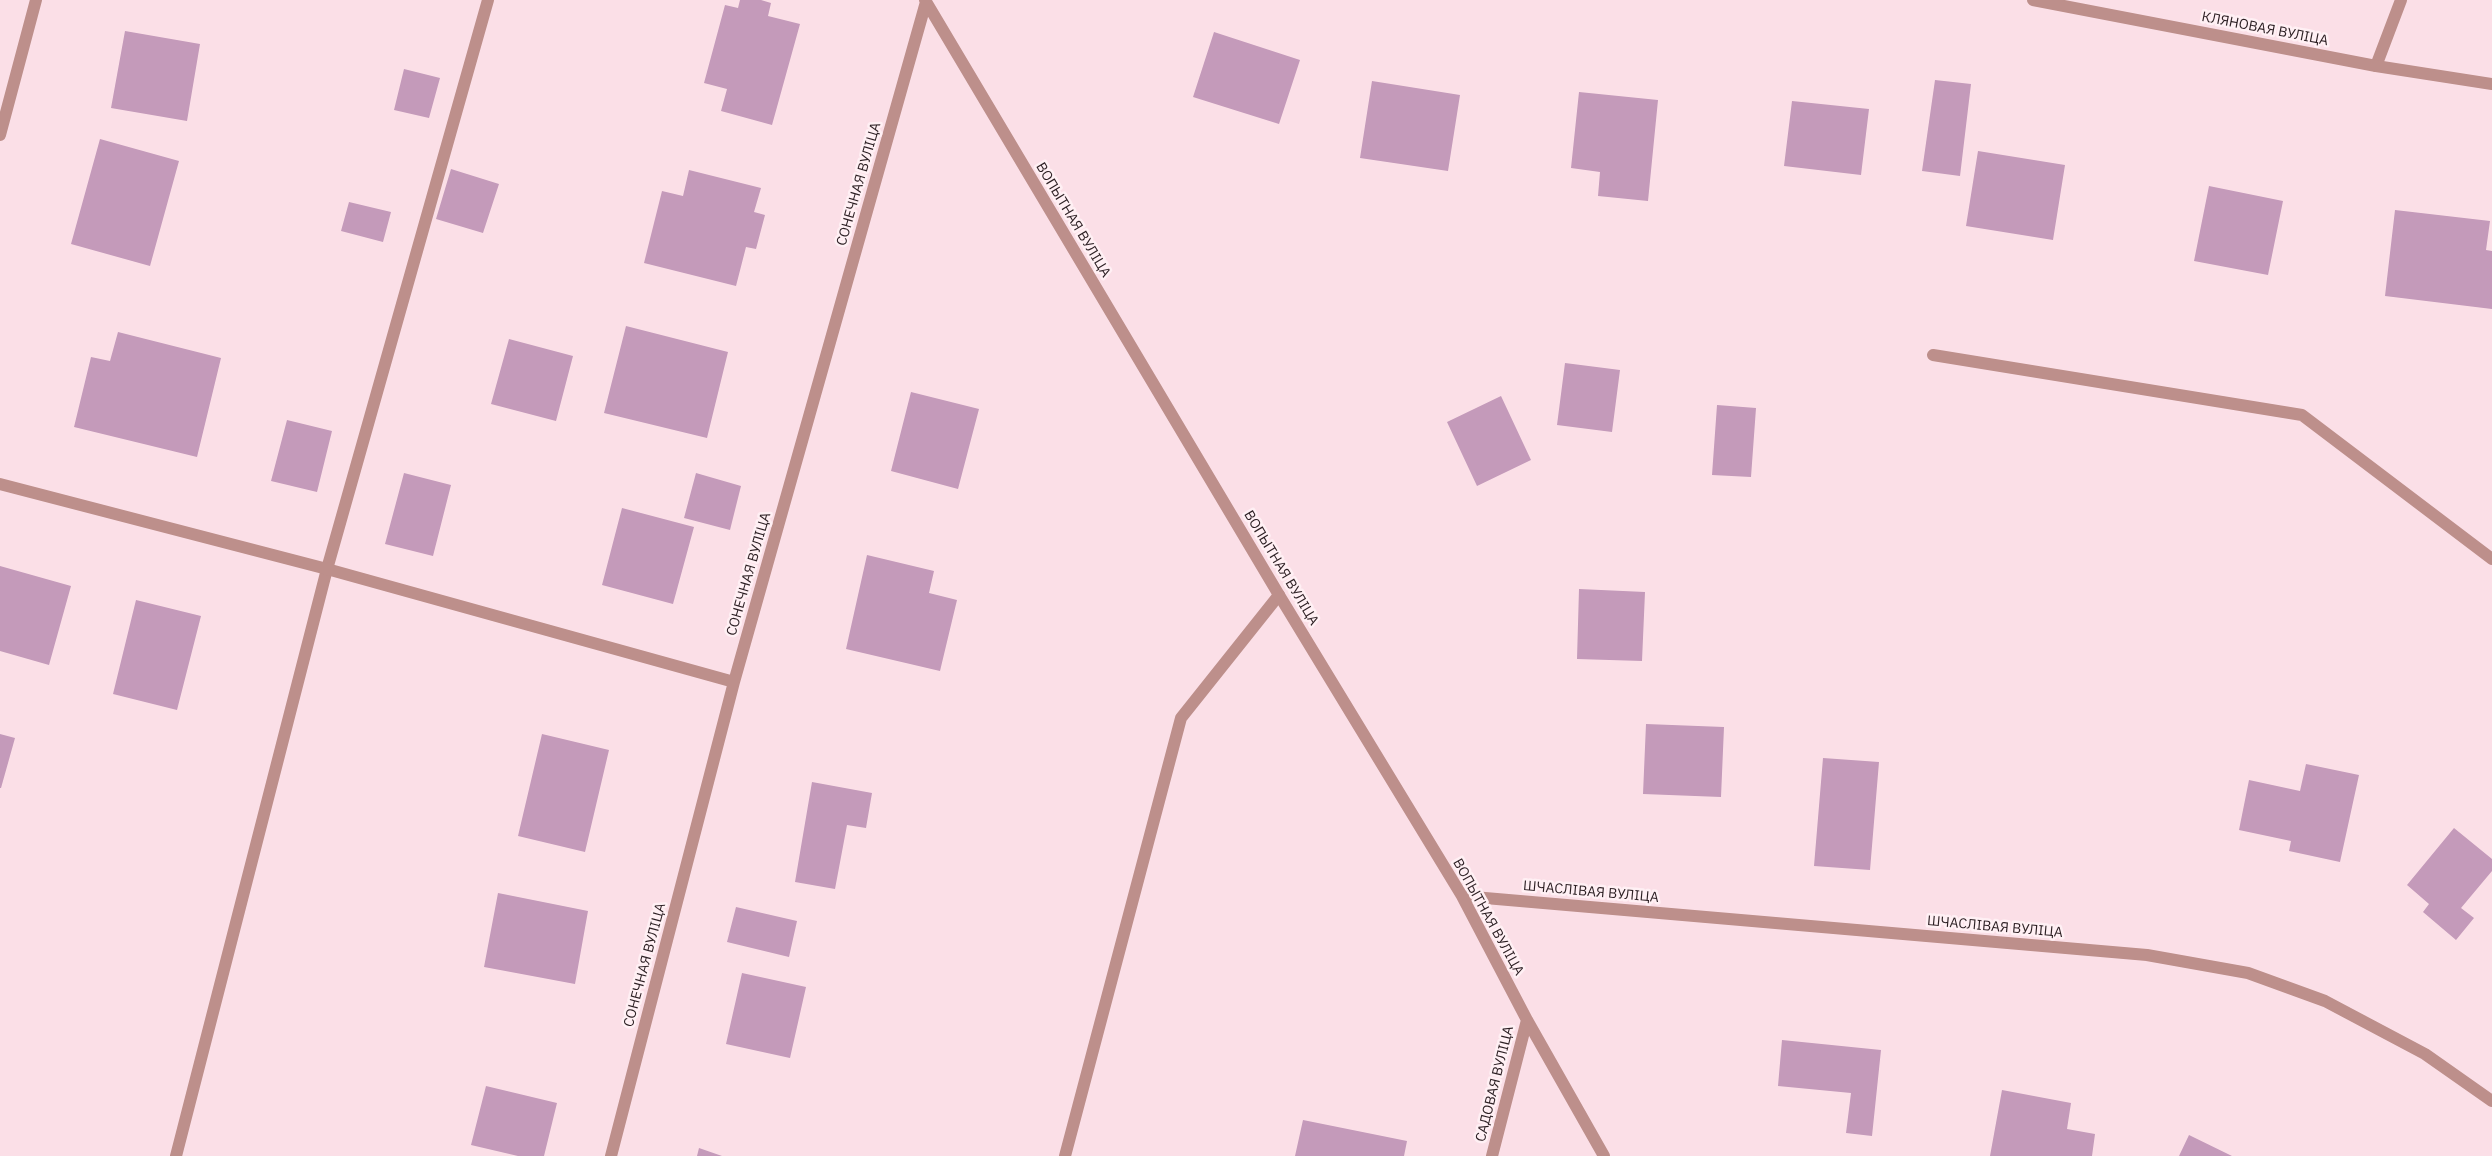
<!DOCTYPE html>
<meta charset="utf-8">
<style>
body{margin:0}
canvas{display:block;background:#fbdfe7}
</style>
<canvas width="2492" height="1156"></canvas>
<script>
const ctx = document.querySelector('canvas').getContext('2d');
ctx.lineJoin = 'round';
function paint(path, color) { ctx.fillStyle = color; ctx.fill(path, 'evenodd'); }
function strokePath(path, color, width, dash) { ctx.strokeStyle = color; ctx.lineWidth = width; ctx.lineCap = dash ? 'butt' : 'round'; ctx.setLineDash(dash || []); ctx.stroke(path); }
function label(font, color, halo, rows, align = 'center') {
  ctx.font = font + ' "IBM Plex Sans",sans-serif'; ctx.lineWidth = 5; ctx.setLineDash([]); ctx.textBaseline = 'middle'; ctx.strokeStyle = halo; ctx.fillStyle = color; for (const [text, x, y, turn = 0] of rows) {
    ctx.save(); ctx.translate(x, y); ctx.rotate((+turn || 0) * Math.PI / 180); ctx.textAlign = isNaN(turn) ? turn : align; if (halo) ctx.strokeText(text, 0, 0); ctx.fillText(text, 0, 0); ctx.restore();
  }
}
const building = new Path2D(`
 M740,0H761L771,3L768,16L800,24L772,125L721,111L727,89L704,83L725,5L738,8Z
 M125,31L200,44L187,121L111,108Z
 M1214,32L1300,60L1279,124L1193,97Z
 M404,69L440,78L429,118L394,110Z
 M1935,80L1971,84L1960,176L1922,171Z
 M1372,81L1460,95L1448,171L1360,158Z
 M1579,92L1658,100L1648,201L1598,196L1600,172L1571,168Z
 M1792,101L1869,109L1861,175L1784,166Z
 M100,139L179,161L150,266L71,244Z
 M1978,151L2065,165L2053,240L1966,226Z
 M451,169L499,184L483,233L436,219Z
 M689,170L761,188L754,212L765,215L756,249L746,247L736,286L644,263L662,191L683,196Z
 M2209,186L2283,201L2268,275L2194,261Z
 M349,202L391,212L383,242L341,231Z
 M2395,210L2490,221L2486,250L2492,251V309L2385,296Z
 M626,326L728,352L707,438L604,413Z
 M118,332L221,358L197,457L74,427L91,357L110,361Z
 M509,339L573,356L556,421L491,404Z
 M1565,363L1620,370L1612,432L1557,425Z
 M911,392L979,409L958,489L891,471Z
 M1501,396L1531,460L1477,486L1447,422Z
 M1717,405L1756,408L1751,477L1712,475Z
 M287,420L332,431L317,492L271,481Z
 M404,473L451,485L433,556L385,544Z
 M696,473L741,486L730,530L684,518Z
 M622,508L694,527L673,604L602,585Z
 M867,555L934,571L929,593L957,600L940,671L846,649Z
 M0,566L71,586L49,665L0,651Z
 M1579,589L1645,592L1642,661L1577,659Z
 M136,600L201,616L177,710L113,694Z
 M1646,724L1724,727L1721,797L1643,794Z
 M0,734L15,738L1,788H0Z
 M542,734L609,750L585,852L518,836Z
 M1823,758L1879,762L1870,870L1814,866Z
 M2306,764L2359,775L2340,862L2289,851L2291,841L2239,830L2249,780L2300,791Z
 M812,782L872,793L866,828L847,825L835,889L795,882Z
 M2454,828L2492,859V871L2461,908L2474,918L2456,940L2423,912L2429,904L2407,885Z
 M498,893L588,911L575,984L484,967Z
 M736,907L797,921L789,957L727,942Z
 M742,973L806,987L790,1058L726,1044Z
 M1782,1040L1881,1050L1872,1136L1846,1133L1851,1093L1778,1086Z
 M486,1086L557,1103L544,1156H518L471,1145Z
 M2002,1090L2071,1103L2067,1129L2095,1134L2092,1156H1990Z
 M1303,1120L1407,1141L1404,1156H1295Z
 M2189,1135L2232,1156H2179Z
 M699,1148L722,1156H697Z`);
const service = new Path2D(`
 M2376,66L2401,0
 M1933,355L2302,415L2492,559
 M176,1156L327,569L488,0
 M1065,1156L1181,718L1279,595`);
const minor = new Path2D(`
 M925,0L1279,595L1462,896L1527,1020L1604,1156
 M2033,0L2376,66L2492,84
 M0,135L36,0
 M0,484L327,569L734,682
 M1462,896L2147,955L2248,973L2325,1001L2425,1054L2492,1101
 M611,1156L734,682L926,2
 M1492,1156L1527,1020`);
const streetNames = [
 ["КЛЯНОВАЯ ВУЛІЦА",2265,29,11],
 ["СОНЕЧНАЯ ВУЛІЦА",859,184,-74],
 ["ВОПЫТНАЯ ВУЛІЦА",1073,220,59],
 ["ВОПЫТНАЯ ВУЛІЦА",1281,568,59],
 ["СОНЕЧНАЯ ВУЛІЦА",749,574,-74],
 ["ШЧАСЛІВАЯ ВУЛІЦА",1591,892,5],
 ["ВОПЫТНАЯ ВУЛІЦА",1488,917,61],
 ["ШЧАСЛІВАЯ ВУЛІЦА",1995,927,5],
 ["СОНЕЧНАЯ ВУЛІЦА",645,965,-75],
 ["САДОВАЯ ВУЛІЦА",1495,1084,-76]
];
paint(building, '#c49aba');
strokePath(service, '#bd8f8b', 12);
strokePath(minor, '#bd8f8b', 12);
label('14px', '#2b1e22', '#fff0f4', streetNames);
</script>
